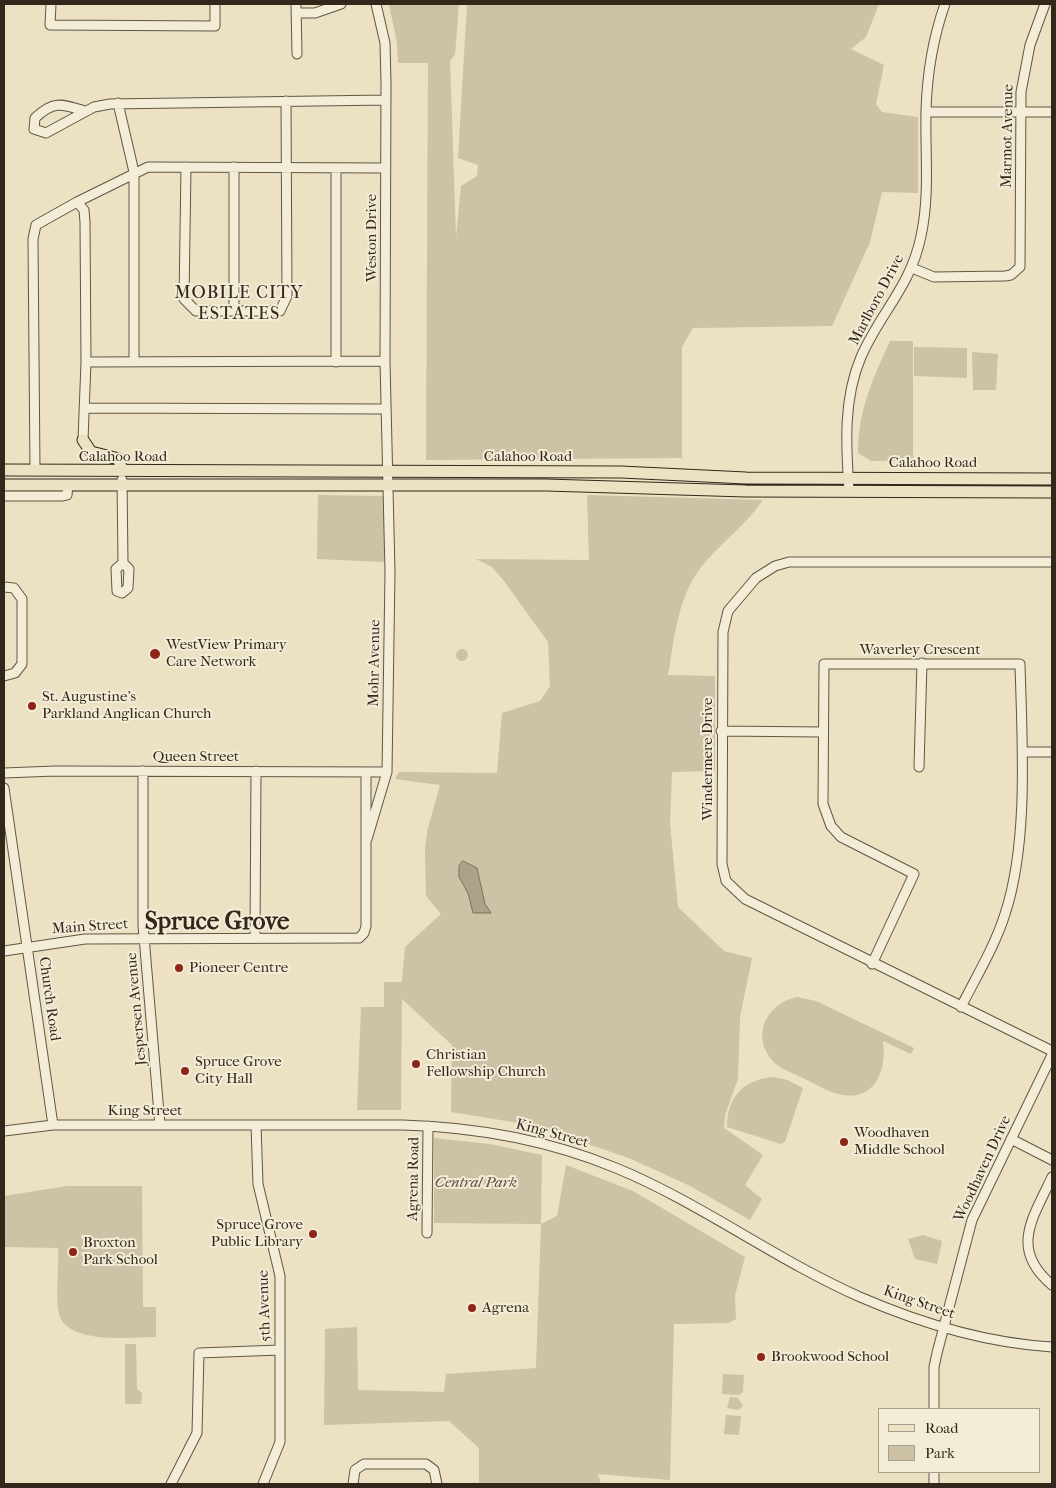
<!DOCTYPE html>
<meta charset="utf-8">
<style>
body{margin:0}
#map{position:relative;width:1056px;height:1488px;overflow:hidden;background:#ece1c2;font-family:"IM FELL French Canon",serif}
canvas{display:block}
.frame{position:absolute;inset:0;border:5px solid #33271b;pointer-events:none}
.legend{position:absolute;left:878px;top:1408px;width:162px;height:65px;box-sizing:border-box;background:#f3ecd7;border:1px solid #a69d8c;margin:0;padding:6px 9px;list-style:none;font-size:15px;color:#33271b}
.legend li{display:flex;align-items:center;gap:10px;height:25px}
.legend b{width:25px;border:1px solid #a69d8c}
</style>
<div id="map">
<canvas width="1056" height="1488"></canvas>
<div class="frame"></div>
<ul class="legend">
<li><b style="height:6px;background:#ece1c2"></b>Road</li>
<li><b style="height:14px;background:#cdc1a6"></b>Park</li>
</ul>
</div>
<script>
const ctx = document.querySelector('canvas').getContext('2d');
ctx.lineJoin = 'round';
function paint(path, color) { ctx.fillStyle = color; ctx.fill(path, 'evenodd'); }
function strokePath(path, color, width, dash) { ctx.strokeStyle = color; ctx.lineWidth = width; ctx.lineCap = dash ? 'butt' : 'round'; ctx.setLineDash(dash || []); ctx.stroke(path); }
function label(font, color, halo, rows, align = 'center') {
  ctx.font = font + ' "IM FELL French Canon",serif'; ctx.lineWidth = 4; ctx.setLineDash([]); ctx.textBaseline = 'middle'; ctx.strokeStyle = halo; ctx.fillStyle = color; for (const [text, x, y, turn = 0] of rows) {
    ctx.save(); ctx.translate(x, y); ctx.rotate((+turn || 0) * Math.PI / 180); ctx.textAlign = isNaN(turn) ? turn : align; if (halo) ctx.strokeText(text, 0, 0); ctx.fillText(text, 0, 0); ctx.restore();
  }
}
const green = new Path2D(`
 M389,4H459L455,55L450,61L456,237L461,186L477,176L478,165L458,158L467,4H879L866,37L851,49L884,65L876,104L882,112L918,117V193L882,192L870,242L832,326L693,328L682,347V458L426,460L428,63H398L397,43Z
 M890,341H913V461H871L858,453C858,411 873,378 890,341Z
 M914,347L967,348V378L914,376Z
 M972,352L998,354L996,390H973Z
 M318,495L384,496V562L317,559Z
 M587,495L763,500C747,523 726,539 707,560C678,591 675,635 668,675L715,676V771L672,772L670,823L678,907L724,951L752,958L740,1017L738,1079L725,1115L724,1128L763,1155L745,1185L762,1199L750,1220L690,1186L629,1158L531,1125L451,1112L452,1045L402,999L401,1110H357L361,1007H384V982H402L405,947L441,914L426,896L425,849L427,832L440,785L395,779L399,772L497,773L502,713L540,701L550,686L548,642L504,581L492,567L476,559L589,560Z
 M456 655a6 6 0 1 1 12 0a6 6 0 1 1-12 0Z
 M797,997L816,1001L914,1048L911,1054L883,1041C887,1070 875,1103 839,1094C828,1092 817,1085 807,1080C798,1075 784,1071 776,1064C750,1040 764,1004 797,997Z
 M774,1077L787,1080L803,1088L785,1142L781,1144L727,1127C727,1097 744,1079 774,1077Z
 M434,1138L490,1144L542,1155L541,1224L557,1216L566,1165L633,1191L745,1257L735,1295L736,1319L728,1323L674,1324L670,1480L598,1474L601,1484H479V1448L449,1421L324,1425L325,1329L357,1327L358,1390L444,1392L446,1374L536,1368L541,1224L434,1223Z
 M67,1186H142L143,1307H156V1337C130,1337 61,1346 58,1309C56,1289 59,1268 58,1248L4,1247V1196Z
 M923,1235L942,1241L937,1264L915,1259L908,1239Z
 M125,1344H136L137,1389L142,1393L141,1404H125Z
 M723,1374L744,1375L743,1392L739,1395L722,1394Z
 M730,1397L738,1398L743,1406L738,1410L727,1408Z
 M726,1415L741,1416L739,1435L724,1434Z`);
const water = new Path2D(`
 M463,861L477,868L485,904L491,913H473L468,893L459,877V866Z`);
const minor = new Path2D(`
 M51,4L50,25L215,26V4
 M296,4L297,54
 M296,13H315L341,4
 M118,103L134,172V362
 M85,111C62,104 54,100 35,118L34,129L46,133L94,107L110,104L386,100
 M926,112H1052
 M186,167L184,299L196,311H280L287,296L286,101
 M234,167V309
 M336,168V362
 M77,202L84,210L85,222L86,362L83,440
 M912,268L934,277L1005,276L1011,275L1020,267L1021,92L1030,45L1045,4
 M86,362L385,361
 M84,408L386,409
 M35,470L33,239L36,225L77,202L148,167L385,168
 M122,480L123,563L129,569L128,588L122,593L117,591L116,569L123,563
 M849,491C846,446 843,399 861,357C880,313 911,286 921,236C930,195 925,153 926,111C927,75 933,38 945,4
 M4,496H63L67,495L68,485
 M1052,562H789L775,566L756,578L728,611L723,632L722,864L726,881L745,899L1052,1051
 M4,587L14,588L22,599V664L15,673L4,676
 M721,731L822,732
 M1022,752H1052
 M919,767L922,663
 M143,771V925L160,1125
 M4,773L55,771L387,772
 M4,788L53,1125
 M367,839L387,772L390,572L385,361L386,83L385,43L376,4
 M255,938L256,771
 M4,951L85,939L359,938L364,933L366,926V772
 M872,964L914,874L841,837L831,826L823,804L824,664H1020C1022,741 1029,841 1005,914C995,946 976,977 961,1007
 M256,1125L258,1184L280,1276V1442L263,1484
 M4,1131L53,1125H403C476,1127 548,1140 616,1168C701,1203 776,1260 860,1297C920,1323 986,1343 1052,1347
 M1011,1139L1052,1160
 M1052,1177C1033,1218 1009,1249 1052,1285
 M427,1233L428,1126
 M934,1409V1367L937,1353L972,1220L1052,1055
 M171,1484L197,1433L199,1353L280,1350
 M353,1484L355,1470L364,1464H426L434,1470L437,1484
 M934,1484V1472`);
const major = new Path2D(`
 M83,440L91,452L119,459L122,472
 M4,470L621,472L746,478L1052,479
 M4,485H546L746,491L1052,492`);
const markers = [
 [155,654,6,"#8f2418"],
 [32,706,5,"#8f2418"],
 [179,968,5,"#8f2418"],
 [416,1064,5,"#8f2418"],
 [185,1071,5,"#8f2418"],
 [844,1142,5,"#8f2418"],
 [313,1234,5,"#8f2418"],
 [73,1252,5,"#8f2418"],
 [472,1308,5,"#8f2418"],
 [761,1357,5,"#8f2418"]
];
const streetNames = [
 ["Marmot Avenue",1008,136,-89],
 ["Weston Drive",372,238,-90],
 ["Marlboro Drive",877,300,-62],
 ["Calahoo Road",123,457],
 ["Calahoo Road",528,457],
 ["Calahoo Road",933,463],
 ["Waverley Crescent",920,650],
 ["Mohr Avenue",375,663,-89],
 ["Queen Street",196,757],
 ["Windermere Drive",708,759,-90],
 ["Main Street",90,927,-4],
 ["Church Road",49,999,82],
 ["Jespersen Avenue",137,1009,-95],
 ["King Street",145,1111],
 ["King Street",552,1134,15],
 ["Woodhaven Drive",983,1169,-65],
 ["Agrena Road",414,1179,-89],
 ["King Street",919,1303,19],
 ["5th Avenue",265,1306,-92]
];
const poiNames = [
 ["WestView Primary",166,645],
 ["Care Network",166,662],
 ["St. Augustine’s",42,697],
 ["Parkland Anglican Church",42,714],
 ["Pioneer Centre",189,968],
 ["Christian",426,1055],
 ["Fellowship Church",426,1072],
 ["Spruce Grove",195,1062],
 ["City Hall",195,1079],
 ["Woodhaven",854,1133],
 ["Middle School",854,1150],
 ["Spruce Grove",303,1225,"right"],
 ["Public Library",303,1242,"right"],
 ["Broxton",83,1243],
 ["Park School",83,1260],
 ["Agrena",482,1308],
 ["Brookwood School",771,1357]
];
const parkNames = [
 ["Central Park",476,1183]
];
const quarterNames = [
 ["MOBILE CITY",239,294],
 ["ESTATES",239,315]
];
const townNames = [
 ["Spruce Grove",217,923]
];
paint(green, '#cdc1a6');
paint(water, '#ada289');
strokePath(water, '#7c715d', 1);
strokePath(minor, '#615645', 11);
strokePath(major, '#33271b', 13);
strokePath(minor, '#f3ecd7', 9);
strokePath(major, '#ece1c2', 11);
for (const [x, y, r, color] of markers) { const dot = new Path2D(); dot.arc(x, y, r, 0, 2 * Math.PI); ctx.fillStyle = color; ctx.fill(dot); strokePath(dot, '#f3ecd7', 2); }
label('15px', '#33271b', '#f3ecd7', streetNames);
label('15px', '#33271b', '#f3ecd7', poiNames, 'left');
label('italic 15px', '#5a4e3e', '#f3ecd7', parkNames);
ctx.letterSpacing = '1px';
label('18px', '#33271b', '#f3ecd7', quarterNames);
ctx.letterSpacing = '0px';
label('bold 25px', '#33271b', '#f3ecd7', townNames);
</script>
